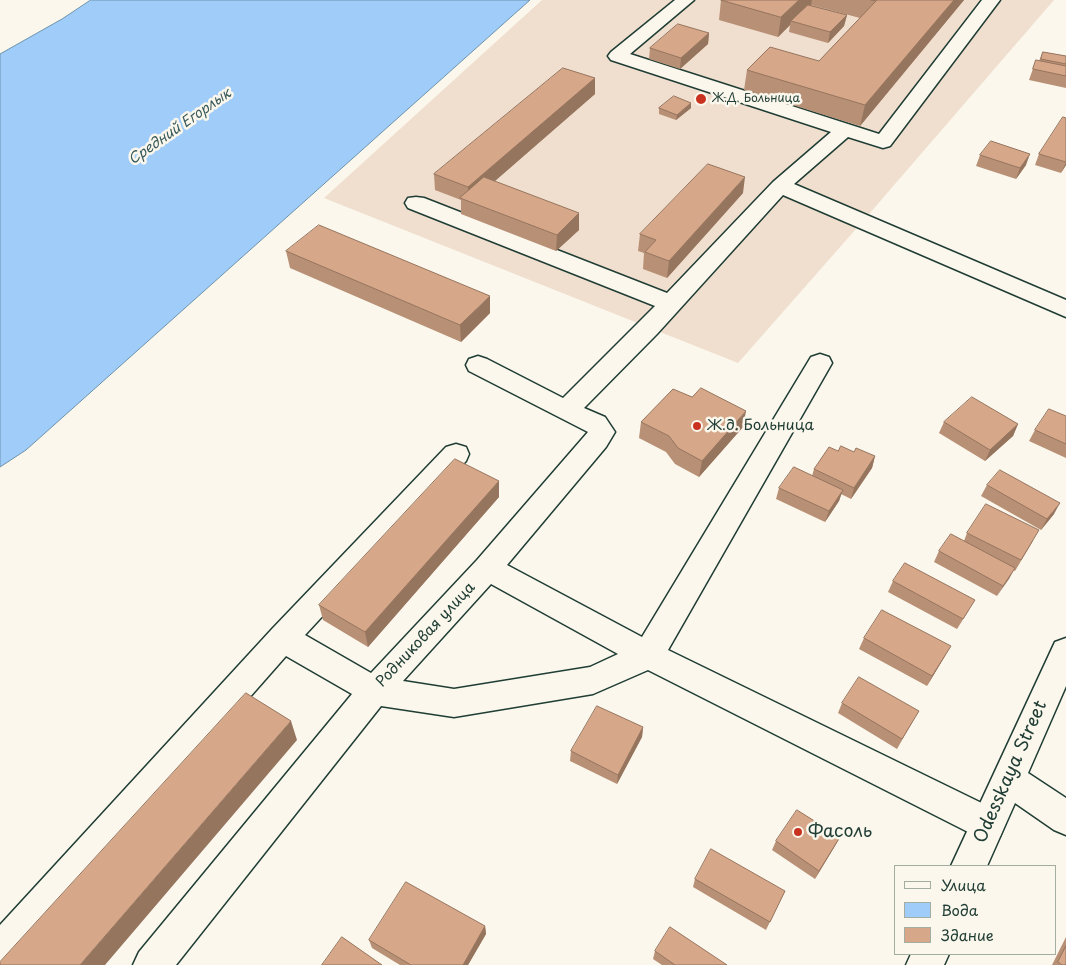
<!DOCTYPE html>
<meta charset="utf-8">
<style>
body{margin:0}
#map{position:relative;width:1066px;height:965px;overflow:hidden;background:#fbf7ec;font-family:"Playpen Sans",sans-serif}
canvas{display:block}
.legend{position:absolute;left:894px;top:865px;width:162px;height:90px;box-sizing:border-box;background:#fbf7ec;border:1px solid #a3ada2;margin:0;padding:6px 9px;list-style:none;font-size:15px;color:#1f3d34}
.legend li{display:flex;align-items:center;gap:10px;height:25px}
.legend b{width:25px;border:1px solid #a3ada2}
</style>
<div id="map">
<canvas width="1066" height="965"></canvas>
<ul class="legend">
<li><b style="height:6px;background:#fbf7ec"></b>Улица</li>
<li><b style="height:14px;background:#a0ccfa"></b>Вода</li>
<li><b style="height:14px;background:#d6a788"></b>Здание</li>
</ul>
</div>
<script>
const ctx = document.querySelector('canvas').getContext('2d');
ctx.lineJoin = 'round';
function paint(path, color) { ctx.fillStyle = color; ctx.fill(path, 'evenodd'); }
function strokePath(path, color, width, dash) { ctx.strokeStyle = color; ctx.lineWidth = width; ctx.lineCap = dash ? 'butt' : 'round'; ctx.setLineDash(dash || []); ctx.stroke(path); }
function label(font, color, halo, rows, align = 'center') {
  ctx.font = font + ' "Playpen Sans",sans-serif'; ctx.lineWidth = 5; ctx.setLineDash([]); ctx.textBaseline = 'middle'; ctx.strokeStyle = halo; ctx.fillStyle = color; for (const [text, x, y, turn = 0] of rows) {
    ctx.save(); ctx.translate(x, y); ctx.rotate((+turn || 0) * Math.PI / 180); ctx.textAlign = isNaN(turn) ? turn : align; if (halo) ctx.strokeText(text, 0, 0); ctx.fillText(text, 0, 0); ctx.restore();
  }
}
const built = new Path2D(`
 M542,0H1054L863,221L738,363L324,198Z`);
const water = new Path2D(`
 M91,0H530L26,450L0,467V54L62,19Z`);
const minor = new Path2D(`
 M675,0H694L630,54L879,134L982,0H1000L890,146L883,148L848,137L794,184L1066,300V317L783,195L657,334L584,408L605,417L615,432L606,447L507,565L642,637L811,357L820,354L829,357L832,363L668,650L1000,812L1005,824L1000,836L988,841L976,836L648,670L593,694L454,717L381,706L176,965H133L139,952L352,694L286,656L14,965H0V925L272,629L446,447L456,444L466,447L469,454L466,461L305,635L371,673L477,560L588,432L469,371L466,365L469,359L478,356L487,359L563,398L655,306L408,208L405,203L408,198L416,197L424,198L667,293L773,182L831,132L611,60L608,56L611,52ZM491,584L618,654L590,667L454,689L403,681Z`);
const major = new Path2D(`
 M1066,638V686L1028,773L1066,798V835L1054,830L1015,803L987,866H951L1055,642Z
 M911,954H949L944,965H906Z`);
const wall = new Path2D(`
 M721,0H964L860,126L744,90L747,70L819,61L860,18L811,5H810L847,15L844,26L828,43L789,32L790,25L778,37L719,20Z
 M709,33L708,44L680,69L649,59L650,48Z
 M1043,52L1066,56V88L1029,80L1036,60L1039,61Z
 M595,78V94L494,181L579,230L556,251L461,214V200L435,190L434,174Z
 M691,103V108L676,120L659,114V108Z
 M1066,118V165L1061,173L1035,165L1039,154Z
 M980,155L1026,165L1016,179L976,166Z
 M743,193L667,278L643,269L644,253L638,251L640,234Z
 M286,251L490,313L461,342L290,268Z
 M1066,416V458L1029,441L1035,430Z
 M641,422L743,427L699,477L675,464L666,452L639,438Z
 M944,422L1018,424L1013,436L985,461L939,433Z
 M838,451L854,452L875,456L872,468L851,499L841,494L839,501L825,522L776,499L779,488L812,476L814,469Z
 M499,481V497L368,647L323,620L319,605Z
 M987,485L1054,514L1041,530L981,496Z
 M967,533L1033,541L1015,571L1013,570L997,596L934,562L939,551L964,541Z
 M893,581L969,610L957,629L888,592Z
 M864,638L945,656L927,686L859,649Z
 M842,703L913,721L897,749L838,713Z
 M643,727L642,737L617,784L570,761L571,751Z
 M840,837L815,879L772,850L776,841Z
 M695,879L785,891L766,930L693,887Z
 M485,926L486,934L468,965H400L372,948L369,940Z
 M1066,937V965H1052Z
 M655,951L727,965H662L653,959Z`);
const shadedWall = new Path2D(`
 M799,0H812L811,5L793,22L791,21L790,25L778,37L781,17Z
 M954,0H964L860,126L865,105Z
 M847,15L844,26L828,43L830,32Z
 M709,33L708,44L680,69L681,58Z
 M595,78V94L471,202L468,201V187Z
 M691,103V108L676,120L677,115Z
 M1030,154L1026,165L1016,179L1020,168Z
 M1066,162V165L1061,173Z
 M745,177L743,193L667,278L669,261Z
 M579,213V230L556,251L557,235Z
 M490,296V313L461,342L460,325Z
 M746,411L743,427L699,477L702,461Z
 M1018,424L1013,436L985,461L990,450Z
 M875,456L872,468L851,499L854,488Z
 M499,481V497L368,647L365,632Z
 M843,490L839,501L825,522L829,511Z
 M1060,503L1054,514L1041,530L1047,519Z
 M1015,568L1009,579L997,596L1003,586Z
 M951,646L927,686L932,676Z
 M291,721L297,740L105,965H80Z
 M643,727L642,737L617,784L618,775Z
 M840,837L835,846L815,879L819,871Z
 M485,926L486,934L468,965H463Z`);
const building = new Path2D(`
 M721,0H799L781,17Z
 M871,0H954L865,105L747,70L770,47L819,61L876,1Z
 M808,5L847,15L830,32L791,21Z
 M678,24L709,33L681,58L650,48Z
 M1043,52L1066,56V64L1041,59Z
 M1036,60L1066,66V76L1033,69Z
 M563,68L595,78L468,187L434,174Z
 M674,96L691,103L677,115L659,108Z
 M1063,117L1066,118V162L1039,154Z
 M991,141L1030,154L1020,168L980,155Z
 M708,164L745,177L669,261L645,252L656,240L640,234Z
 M484,177L579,213L557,235L460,198Z
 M319,225L490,296L460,325L286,251Z
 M701,388L746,411L702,461L678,448L669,436L641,422L673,389L692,397Z
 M972,397L1018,424L990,450L944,422Z
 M1049,409L1066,416V444L1035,430Z
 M841,446L854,452L856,448L875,456L854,488L814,469L829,447L838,451Z
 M455,459L499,481L365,632L319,605Z
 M794,467L843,490L829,511L779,488Z
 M1000,470L1060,503L1047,519L987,485Z
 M986,504L1039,530L1021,560L967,533Z
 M951,534L1015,568L1003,586L939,551Z
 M905,563L975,600L963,619L893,581Z
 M882,610L951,646L932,676L864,638Z
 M859,677L919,711L902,739L842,703Z
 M246,693L291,721L80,965H0V962Z
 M597,706L643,727L618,775L571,751Z
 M797,810L840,837L819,871L776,841Z
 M711,849L785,891L770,922L695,879Z
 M406,882L485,926L463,965H411L369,940Z
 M670,927L727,965H675L655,951Z
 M342,937L382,965H322Z
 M1066,946V965H1062L1058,962Z`);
const markers = [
 [701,99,6,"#c8321e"],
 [697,426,5,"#c8321e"],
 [798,832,5,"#c8321e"]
];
const farPoinames = [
 ["Ж.Д. Больница",712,99]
];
const farWaternames = [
 ["Средний Егорлык",180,127,-35]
];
const poiNames = [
 ["Ж.д. Больница",707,426]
];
const streetNames = [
 ["Родниковая улица",426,635,-47]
];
const nearStreetnames = [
 ["Odesskaya Street",1011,772,-66]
];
const nearPoinames = [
 ["Фасоль",808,832]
];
paint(built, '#f0dfce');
paint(water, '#a0ccfa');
strokePath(water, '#6c93ab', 1);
strokePath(minor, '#1f3d34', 3);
strokePath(major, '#1f3d34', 3);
paint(minor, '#fbf7ec');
paint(major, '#fbf7ec');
paint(wall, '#b89075');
paint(shadedWall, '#96755f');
paint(building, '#d6a788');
strokePath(building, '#96755f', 1);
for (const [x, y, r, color] of markers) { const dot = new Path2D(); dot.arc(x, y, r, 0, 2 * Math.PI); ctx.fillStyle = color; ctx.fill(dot); strokePath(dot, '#fbf7ec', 2); }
label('12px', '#1f3d34', '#fbf7ec', farPoinames, 'left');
label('italic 14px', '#395a5c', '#fbf7ec', farWaternames);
label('15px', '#1f3d34', '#fbf7ec', poiNames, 'left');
label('15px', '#1f3d34', '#fbf7ec', streetNames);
label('18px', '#1f3d34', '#fbf7ec', nearStreetnames);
label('18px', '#1f3d34', '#fbf7ec', nearPoinames, 'left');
</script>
